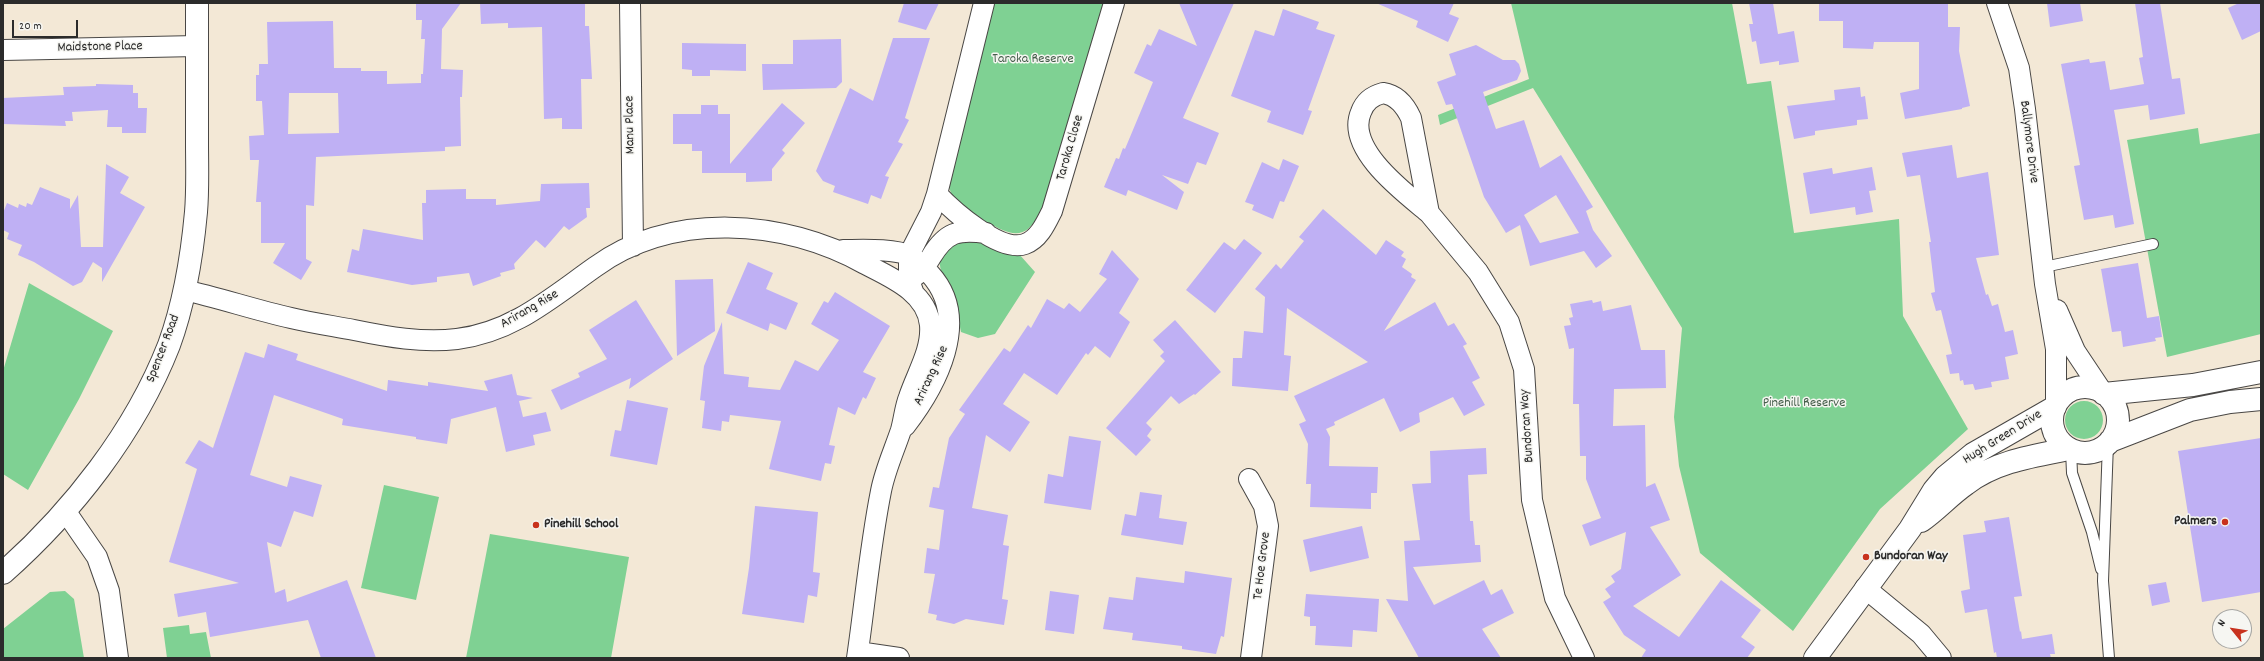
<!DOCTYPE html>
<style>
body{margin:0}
#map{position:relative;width:2264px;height:661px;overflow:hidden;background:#f3e8d6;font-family:Dekko,sans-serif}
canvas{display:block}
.frame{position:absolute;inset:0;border:4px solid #2b2b2b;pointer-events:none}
.north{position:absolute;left:2212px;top:609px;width:40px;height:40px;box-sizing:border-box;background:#f6f6f2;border:1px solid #a5a5a2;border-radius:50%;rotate:300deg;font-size:11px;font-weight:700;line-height:16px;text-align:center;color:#2b2b2b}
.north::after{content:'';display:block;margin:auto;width:14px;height:18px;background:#c8321e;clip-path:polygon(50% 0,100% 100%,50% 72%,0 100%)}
.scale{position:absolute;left:12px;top:20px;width:66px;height:18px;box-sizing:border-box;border:2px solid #2b2b2b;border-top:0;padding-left:5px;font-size:12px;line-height:14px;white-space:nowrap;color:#2b2b2b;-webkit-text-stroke:3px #f6f6f2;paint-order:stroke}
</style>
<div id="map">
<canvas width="2264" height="661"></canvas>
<div class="frame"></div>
<div class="north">N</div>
<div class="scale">20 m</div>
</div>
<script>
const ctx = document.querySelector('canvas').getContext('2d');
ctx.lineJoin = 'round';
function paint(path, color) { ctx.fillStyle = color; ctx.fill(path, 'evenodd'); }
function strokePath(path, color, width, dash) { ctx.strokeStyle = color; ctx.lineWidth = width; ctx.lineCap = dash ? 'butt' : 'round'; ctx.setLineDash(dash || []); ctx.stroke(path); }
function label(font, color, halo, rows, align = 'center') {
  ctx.font = font + ' Dekko,sans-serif'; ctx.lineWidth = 3; ctx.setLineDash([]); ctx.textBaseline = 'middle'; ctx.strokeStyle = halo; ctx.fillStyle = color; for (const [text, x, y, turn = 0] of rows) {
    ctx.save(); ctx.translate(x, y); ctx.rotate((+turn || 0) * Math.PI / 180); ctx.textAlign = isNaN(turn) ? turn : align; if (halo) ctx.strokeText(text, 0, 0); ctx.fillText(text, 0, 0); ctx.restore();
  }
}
const green = new Path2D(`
 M994,3H1107C1094,45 1081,88 1068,130C1061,153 1046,214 1029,228C1017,239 1002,230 990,224C974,214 954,207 949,187Z
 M1511,3H1732L1747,84L1771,81L1794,233L1899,219L1903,316L1968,429L1880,509L1793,631L1700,553L1679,466L1674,417L1682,328L1533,88L1440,125L1438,115L1529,79Z
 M2198,128L2200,144L2261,133V334L2167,357L2127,140Z
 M976,240L1019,254L1035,272L995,334L978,338L961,332L956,308L941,272L939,259L946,246L959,241Z
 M29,283L113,331L79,399L28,490L3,474V371Z
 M2065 420a19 19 0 1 1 38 0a19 19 0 1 1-38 0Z
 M384,485L439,497L416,600L361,588Z
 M490,534L629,557L611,658H466Z
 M65,591L74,599L84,658H3V629L50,592Z
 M189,625L190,634L206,632L211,658H167L163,628Z`);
const building = new Path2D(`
 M416,3H461L442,29L441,69L463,70L462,97H460L461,146L445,147V151L316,157L314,206L306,205V259L312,262L301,280L273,263L285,243H261V202H256L259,160H250L249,136L264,135L262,101H256V75H259V64H268L267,22L333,21L334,68H361V71H387V84L421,83V74H423L425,39H421L422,20H416ZM289,93H338L339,133L288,134Z
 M480,3H585V26H589L592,79H581L582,129H562V118L544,119L542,27L508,28V23L481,24Z
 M904,3H939L926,30L898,22Z
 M1179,3H1234L1183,118L1219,133L1206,165L1197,162L1188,184L1162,175L1184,192L1177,210L1128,190L1126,196L1104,187L1116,158L1119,159L1123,148L1125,149L1153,82L1134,73L1147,44L1151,46L1159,29L1197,46Z
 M1376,3H1454L1449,14L1459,18L1448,42L1416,27L1418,21Z
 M1749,3H1773L1778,34L1794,31L1799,62L1779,65V61L1760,64L1756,41L1752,42L1749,24H1753Z
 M1819,3L1948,4V27H1960L1959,51L1970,106L1962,108V109L1905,119L1900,93L1919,89V42H1874L1873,49L1843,48V21H1819Z
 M2047,3H2080L2083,21L2050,27Z
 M2135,3H2160L2172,79L2180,78L2185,114L2150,120L2148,105L2114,110L2134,224L2115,228L2113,215L2084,220L2074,166L2080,165L2061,64L2089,59L2090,63L2105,61L2110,90L2144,84L2139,58L2143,57Z
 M2239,3H2261V31L2242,40L2228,8Z
 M1283,9L1319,22L1316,29L1335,35L1308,110L1312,111L1303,135L1267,122L1271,111L1231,96L1255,30L1274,36Z
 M893,38H930L905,118L909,120L898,142L903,144L885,176L889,177L881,199L871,195L868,204L833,192L835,186L823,181L816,171L850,88L873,101Z
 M841,39L842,82L836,88L763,90L762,64H793V40Z
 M682,43L746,44V71L710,70V76H692V70L682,69Z
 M1476,45L1503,60H1515L1519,64L1521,71L1517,80L1483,92L1496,129L1524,120L1540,168L1561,155L1593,207L1586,211L1593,230L1612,256L1596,268L1584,251L1530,266L1520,225L1506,233L1484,197L1452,104L1446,105L1437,82L1456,75L1449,54ZM1556,195L1579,233L1540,243L1524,215Z
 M96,84L133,85V93H138V108H147L146,133H122V127H107L108,110L72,112L73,121H65L66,126L3,124V98L64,95L63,87L96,86Z
 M1860,87L1861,97L1865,96L1868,119L1857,120V125L1815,131V135L1794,139L1787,106L1835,100L1834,90Z
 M782,103L805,123L782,150L785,153L772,169V181L746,182V173H702V151H692V144H673V114H701V105H718V114H730V164Z
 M1952,145L1957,178L1988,172L1999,255L1976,258L1986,295L1988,294L1992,306L1998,304L2005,332L2013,330L2018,354L2005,357L2009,379L1991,382L1992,387L1975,390L1973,384L1964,385L1963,380L1960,381L1959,373L1950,374L1946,355L1952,354L1941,310L1936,311L1931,293L1935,292L1929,242H1931L1920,175L1907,177L1902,153Z
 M1283,159L1299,166L1284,202L1280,201L1273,219L1252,210L1254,205L1245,202L1262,162L1279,170Z
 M106,164L129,177L120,193L145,207L102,282V268L93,262L82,282L73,286L34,262L18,255L22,245L7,239L9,233L3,230V213L7,203L18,208L19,204L26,207L27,203L32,205L40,187L70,199V209L78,195L81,247H103Z
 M1872,167L1876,190L1869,191L1873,212L1856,215L1855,207L1810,214L1803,173L1832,168L1833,174Z
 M589,183L590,208H586L587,217L569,230L564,226L545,248L536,240L514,264L515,269L500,273L501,276L473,286L469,273L437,277V282L412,285L347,272L352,249L359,251L363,229L423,240L422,203H426V190L466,189V199H496V205L540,201L541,184Z
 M1323,209L1376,255L1386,240L1404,252L1401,256L1406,259L1402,267L1412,274L1411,277L1416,280L1384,331L1435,302L1448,326L1454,323L1467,344L1463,346L1480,378L1472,382L1485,405L1464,416L1453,397L1419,413L1420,422L1400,432L1384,398L1334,422L1335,425L1326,429L1330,437L1329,466L1378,467L1377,493H1371V509L1310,507L1311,484H1306L1308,444L1299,424L1306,421L1294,396L1368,362L1287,308L1284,355L1291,356L1288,391L1232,386L1233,358H1242L1244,331L1263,333L1265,297L1255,289L1276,264L1281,269L1304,241L1299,237Z
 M1244,239L1262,253L1215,313L1186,290L1224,242L1235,250Z
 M1112,250L1139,279L1119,313L1130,322L1110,358L1095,346L1088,355L1086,353L1057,395L1024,373L1003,404L1030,422L1010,452L986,435L972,508L1008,515L1003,545L1009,546L1002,599L1008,600L1004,625L966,619L954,624L936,620L937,615L928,613L935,574L924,573L927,548L939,550L944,510L929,507L933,487L939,488L949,438L965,414L959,410L1004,348L1010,352L1028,325L1031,328L1047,299L1064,309L1069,303L1080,312L1107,279L1099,274Z
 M748,262L773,273L766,289L798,303L786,330L770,323L768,331L726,313Z
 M2138,263L2147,318L2159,316L2162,337L2155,338L2156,341L2123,347L2121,331L2112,332L2101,269Z
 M713,279L715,331L677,356L675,280Z
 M835,292L890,326L863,372L876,378L866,399L863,397L855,415L838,407L829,445L835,446L831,464L825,463L821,481L769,469L781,421L730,415L729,422L722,421L721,431L702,428L705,401L700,400L704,366L722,322L724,374L749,377L748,387L780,390L795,360L818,371L839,340L811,324L824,301L828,303Z
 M636,300L673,359L629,389L631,378L561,410L551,390L580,377L578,373L607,359L589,330Z
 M1592,300L1593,303L1601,301L1603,311L1631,305L1641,350H1665L1666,388L1614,389L1613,426L1645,425L1646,487L1655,483L1670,520L1650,527L1681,575L1633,606L1679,637L1721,580L1761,610L1741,637L1755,647L1747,658H1641L1646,650L1624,635L1603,602L1611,597L1605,589L1615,582L1611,576L1621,569L1626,532L1590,546L1582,525L1601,518L1586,479V456H1580L1579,404H1573L1574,348L1569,349L1564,326L1571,325L1569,318L1573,317L1570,304Z
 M1175,320L1221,372L1195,395L1194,394L1179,404L1171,396L1146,423L1152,429L1147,436L1151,440L1136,456L1106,428L1165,361L1160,356L1164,352L1153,340Z
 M268,344L298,354L296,360L387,391L388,380L428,386V382L488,391L484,381L512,374L517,395L533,398L519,401L523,417L546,412L551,431L533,435L535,445L506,452L496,407L451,419L447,444L416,439V437L342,425L343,419L274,395L250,475L287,487L290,476L322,485L313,517L294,511L281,547L267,542L275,593L285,589L287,602L347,580L376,658H321L308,620L210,637L206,612L178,617L174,594L239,583L169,562L197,469L185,463L199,440L213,448L245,352L264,358Z
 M627,400L668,408L657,465L610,456L615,430L621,431Z
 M1069,436L1101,441L1091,510L1044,503L1048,474L1063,477Z
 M2261,438V592L2202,602L2178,451Z
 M1486,448L1487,474L1468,475L1470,521H1473L1475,545H1480L1481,562L1413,567L1434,605L1484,580L1491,595L1502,589L1514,613L1482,629L1501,658H1419L1386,599L1408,601L1404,541L1420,540L1412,484L1431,483L1430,451Z
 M1140,492L1162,495L1159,518L1187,522L1183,545L1121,535L1125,514L1136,516Z
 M755,506L818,512L813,572L820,573L817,597L808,595L804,623L742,614L749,568Z
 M2009,517L2022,596L2014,597L2020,632L2021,631L2022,639L2052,634L2055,654H2050L2051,658H1997L1996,652L1994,653L1987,609L1965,613L1961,591L1970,589L1963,535L1986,532L1984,521Z
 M1362,526L1369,558L1310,572L1303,540Z
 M1185,571L1232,578L1224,637L1221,636L1216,654L1182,649V646L1132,640L1133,633L1103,629L1109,597L1133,600L1136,577L1184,583Z
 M2166,582L2170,602L2152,606L2148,585Z
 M1050,591L1079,595L1074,634L1045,630Z
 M1306,594L1379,599L1377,632L1353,630L1352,647L1315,645L1316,626H1310V617L1304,616Z`);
const service = new Path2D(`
 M2044,267L2153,244
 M2108,443L2103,581L2109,658
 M2071,450L2072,473L2092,532L2101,569`);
const minor = new Path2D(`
 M630,3L633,246
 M1997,3L2019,68L2025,109L2045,284L2056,349V406
 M3,50L197,46
 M1383,93C1397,95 1405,105 1411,118L1429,213C1405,193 1345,149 1361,112C1365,101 1372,96 1383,93Z
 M937,194C953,211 1000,253 1025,244C1039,239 1046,223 1052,211L1114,3
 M1429,213L1478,272L1509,322L1524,369L1532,500L1555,598L1584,658
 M843,250C860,250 894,248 910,256C917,260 925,268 930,274C972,320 936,386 905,426
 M915,276C923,271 926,265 931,257C946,232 958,229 986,233
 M184,290C220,298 255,310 291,318C312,323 333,326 354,330C388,337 422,343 457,339C513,332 551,298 595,267C673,211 783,219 865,264C890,277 927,292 930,325C932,350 917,373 909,397C905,407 904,419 901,430C894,451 885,470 881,491C870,546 865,603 857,658
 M914,294L909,280V255L931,212L937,194L984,3
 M2057,310L2075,351L2103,393
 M1249,479L1264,506L1268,526L1251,658
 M66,512L97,557L109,591L118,658
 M1865,588L1921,634L1941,658
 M858,652L899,658`);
const tertiary = new Path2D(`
 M3,573C72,512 135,432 169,345C184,304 192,256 196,212C198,189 197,165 197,142C197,96 197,49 197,3`);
const secondary = new Path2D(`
 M2052 420a33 33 0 1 1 66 0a33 33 0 1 1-66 0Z
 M2104,394L2193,385L2261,372
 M2110,441L2190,410L2230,402L2261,399
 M1921,521C1937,510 1950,495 1966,484C1996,461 2034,456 2069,449
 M1815,658L1910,529L1934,490L1945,477L1973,454L2055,407`);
const markers = [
 [2225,522,4,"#c8321e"],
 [536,525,4,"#c8321e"],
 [1866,557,4,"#c8321e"]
];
const streetNames = [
 ["Maidstone Place",100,48,-1],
 ["Manu Place",631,125,-91],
 ["Ballymore Drive",2028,142,83],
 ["Taroka Close",1071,148,-74],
 ["Arirang Rise",530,310,-30],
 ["Spencer Road",164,349,-69],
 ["Arirang Rise",932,376,-65],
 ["Bundoran Way",1528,426,-94],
 ["Hugh Green Drive",2003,438,-32],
 ["Te Hoe Grove",1263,566,-83]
];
const parkNames = [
 ["Taroka Reserve",1033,60],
 ["Pinehill Reserve",1804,404]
];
const poiNames = [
 ["Palmers",2217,522,"right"],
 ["Pinehill School",544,525],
 ["Bundoran Way",1874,557]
];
paint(green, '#7fd193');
paint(building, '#bfb0f4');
strokePath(service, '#494745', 12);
strokePath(minor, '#494745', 22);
strokePath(tertiary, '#494745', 24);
strokePath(secondary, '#494745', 24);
strokePath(service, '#fff', 10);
strokePath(minor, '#fff', 20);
strokePath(tertiary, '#fff', 22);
strokePath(secondary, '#fff', 22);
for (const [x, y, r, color] of markers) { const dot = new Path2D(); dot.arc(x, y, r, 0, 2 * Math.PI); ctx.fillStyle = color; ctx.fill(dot); strokePath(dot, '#f6f6f2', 1.5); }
label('14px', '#2b2b2b', '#f6f6f2', streetNames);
label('14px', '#445d4a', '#f6f6f2', parkNames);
label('bold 14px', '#2b2b2b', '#f6f6f2', poiNames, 'left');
</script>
